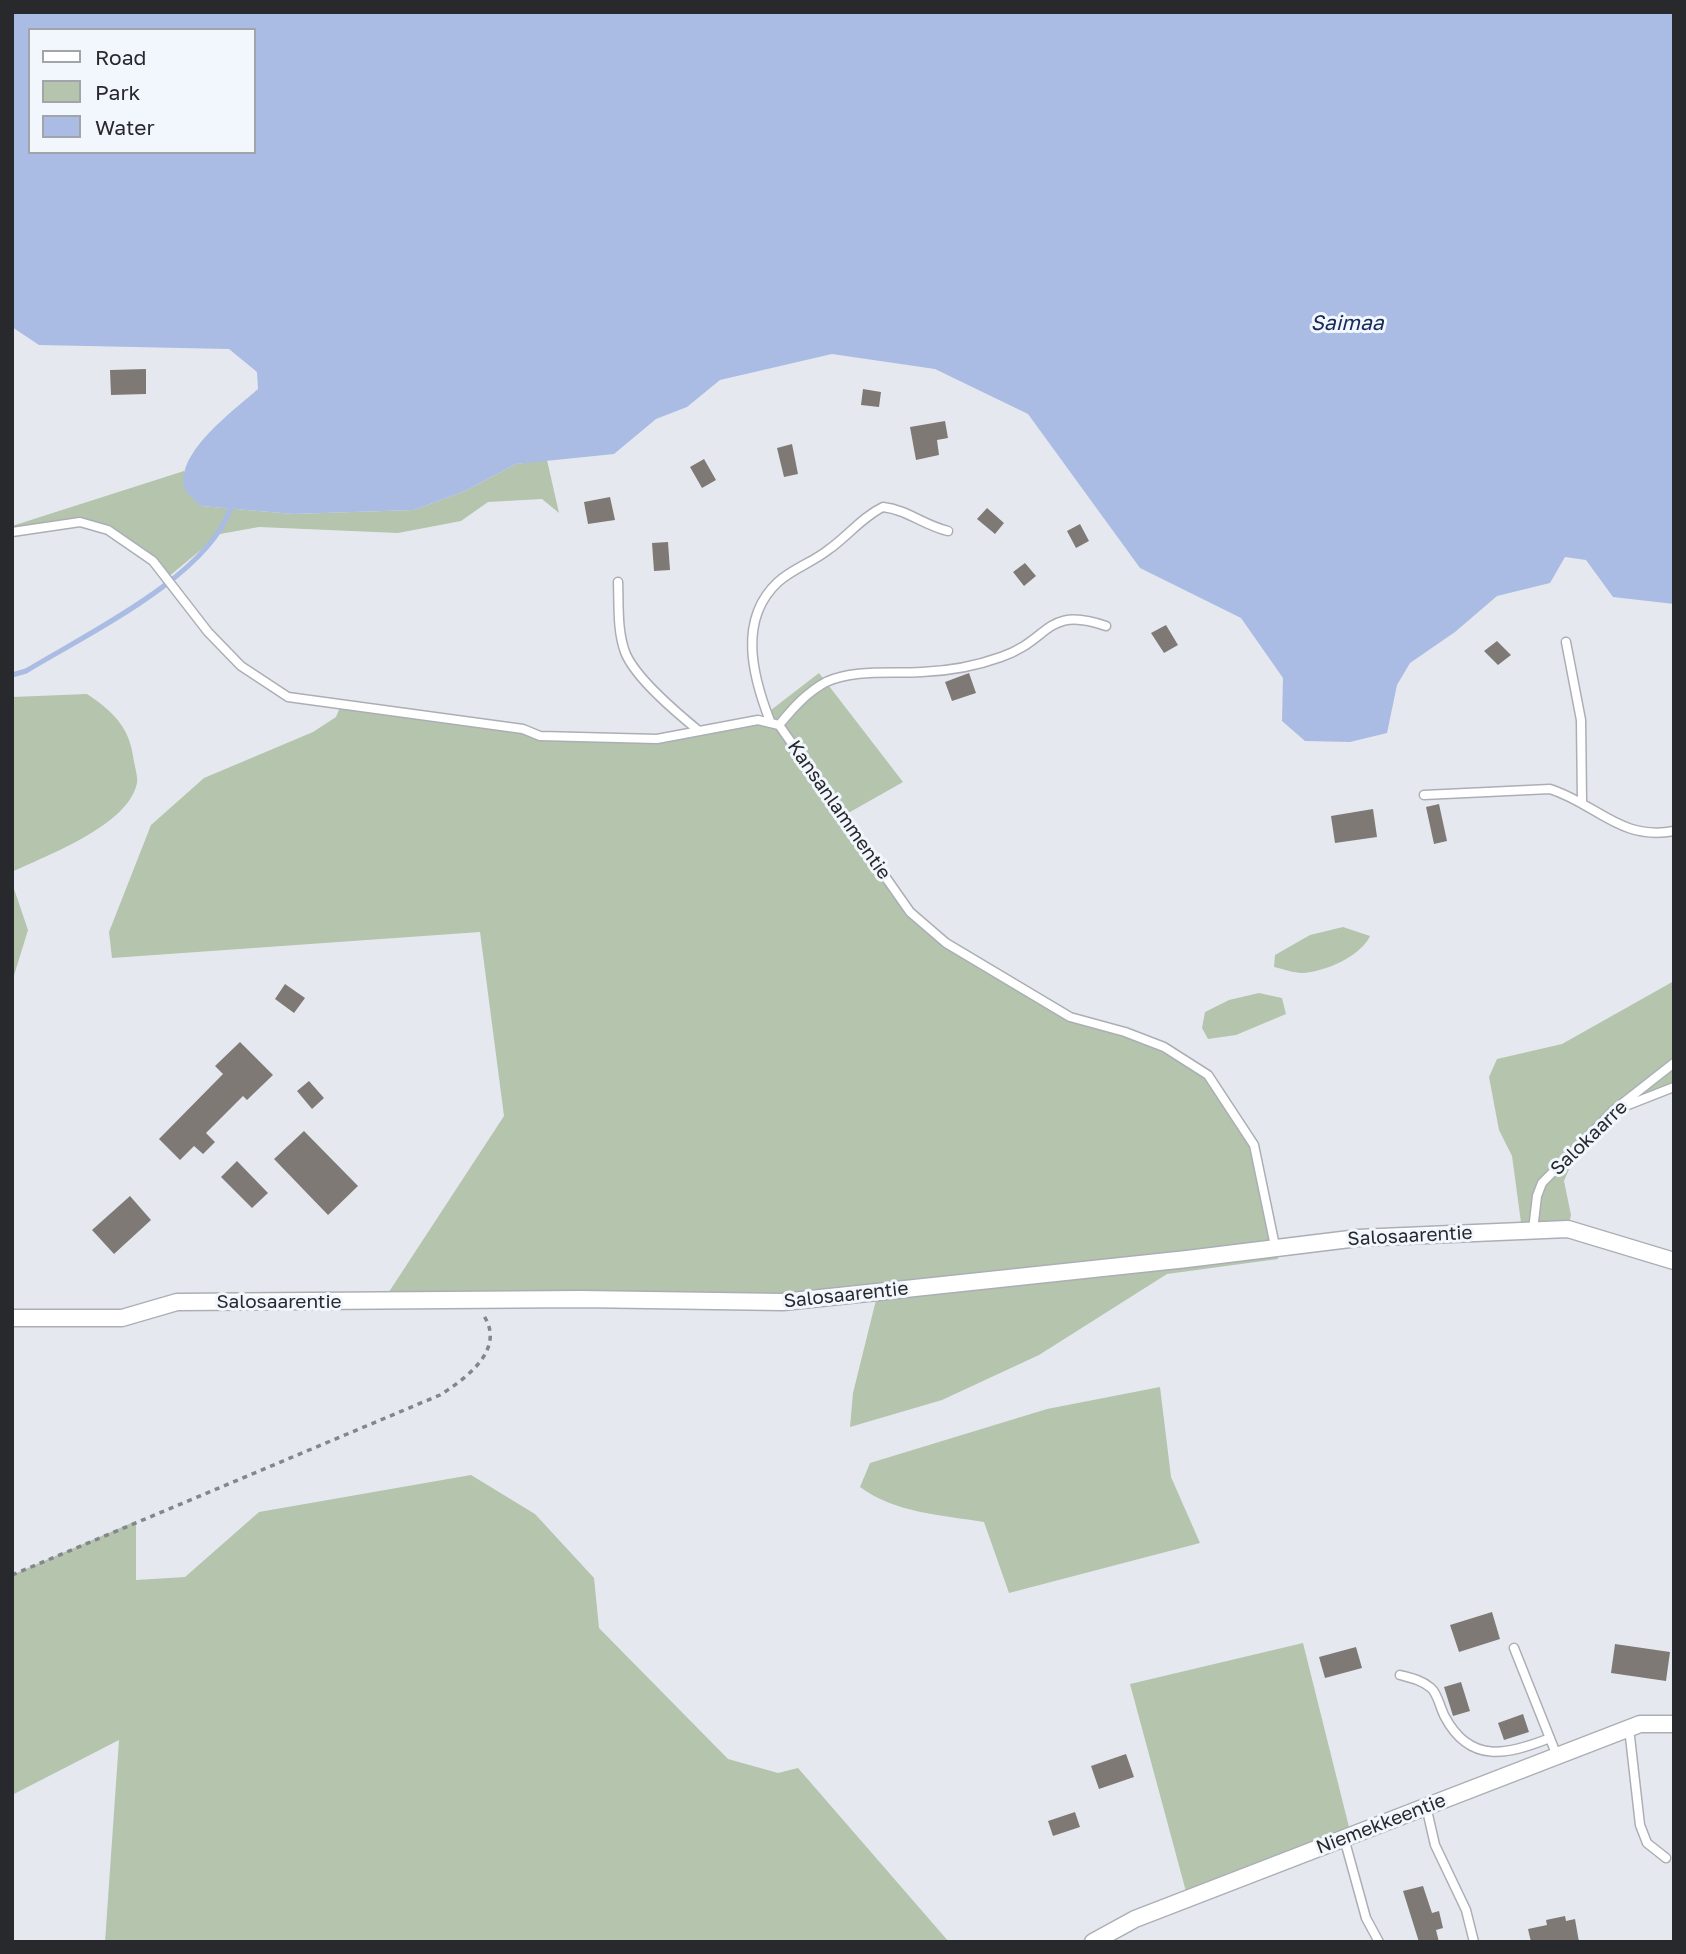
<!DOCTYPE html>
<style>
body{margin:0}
#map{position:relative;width:1686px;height:1954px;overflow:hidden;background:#e5e9ef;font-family:"Golos Text",sans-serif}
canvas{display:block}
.frame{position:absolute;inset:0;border:14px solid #28292c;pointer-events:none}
.legend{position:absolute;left:28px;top:28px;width:228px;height:126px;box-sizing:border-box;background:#f2f6fd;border:2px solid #a1a4a9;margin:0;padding:9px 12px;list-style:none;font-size:21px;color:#28292c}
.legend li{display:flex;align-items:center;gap:14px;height:35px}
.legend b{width:35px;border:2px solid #a1a4a9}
</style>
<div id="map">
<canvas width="1686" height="1954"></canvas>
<div class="frame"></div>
<ul class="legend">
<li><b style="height:9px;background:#fff"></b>Road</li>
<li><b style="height:19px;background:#b4c4ad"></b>Park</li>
<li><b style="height:19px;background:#aabce3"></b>Water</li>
</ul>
</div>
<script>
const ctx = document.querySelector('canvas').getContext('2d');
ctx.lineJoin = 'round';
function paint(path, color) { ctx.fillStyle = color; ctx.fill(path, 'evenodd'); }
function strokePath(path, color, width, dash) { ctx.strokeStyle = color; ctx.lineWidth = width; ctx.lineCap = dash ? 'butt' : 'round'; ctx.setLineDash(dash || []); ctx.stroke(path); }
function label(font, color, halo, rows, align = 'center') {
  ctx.font = font + ' "Golos Text",sans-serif'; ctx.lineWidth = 6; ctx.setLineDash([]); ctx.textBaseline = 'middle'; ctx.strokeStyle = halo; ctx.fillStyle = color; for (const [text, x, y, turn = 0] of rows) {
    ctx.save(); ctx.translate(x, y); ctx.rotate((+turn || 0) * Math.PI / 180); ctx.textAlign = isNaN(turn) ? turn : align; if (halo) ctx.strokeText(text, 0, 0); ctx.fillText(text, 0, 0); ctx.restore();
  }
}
const green = new Path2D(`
 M547,460L559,513L542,499L488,502L461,521L398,533L259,527L220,534L167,578L153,561L95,525L12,532V526L184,471L186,490L201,506L293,514L414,510L465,491L516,464Z
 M819,673L903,782L843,816L910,912L946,943L1070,1016L1164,1047L1208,1075L1254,1145L1278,1259L1167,1274L1039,1355L942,1400L850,1427L853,1393L878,1292L783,1302L383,1301L504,1116L480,932L112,958L109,932L151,825L204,778L313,732L336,717L341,705L523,729L540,736L657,739L758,720Z
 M87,694C111,710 129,726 133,756C134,764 138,776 137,783C128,826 47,855 12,872V697Z
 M12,883L28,930L12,982Z
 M1343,927L1370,936C1361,956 1325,972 1302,973C1294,973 1283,969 1274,967L1275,955L1310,935Z
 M1674,981V1087L1614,1110L1581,1141L1564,1181L1571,1215L1568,1229L1522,1230L1512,1156L1499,1130L1489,1077L1497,1059L1562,1044Z
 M1259,993L1282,998L1286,1014L1236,1035L1208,1039L1202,1028L1205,1012L1229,1000Z
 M1160,1387L1171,1477L1200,1543L1009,1593L984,1522C942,1515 895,1513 860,1487L870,1463L1047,1409Z
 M471,1475L535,1514L594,1578L599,1628L728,1759L778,1773L798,1768L949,1942H105L119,1740L12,1795V1575L136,1521V1580L185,1577L259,1512Z
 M1303,1643L1351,1835L1188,1899L1130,1684Z`);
const water = new Path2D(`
 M12,12H1674V604L1613,597L1586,560L1565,557L1550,583L1497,596L1455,632L1410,663L1397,685L1387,733L1350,742L1305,741L1282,721L1283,678L1241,618L1140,568L1028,414L935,369L832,354L720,380L687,407L656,419L614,454L516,464L465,491L414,510L293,514L201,506C197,502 189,496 186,491C170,456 237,408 258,389L257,372L229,349L39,345L12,327ZM30,30H254V152H30Z`);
const stream = new Path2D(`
 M12,675L26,671C85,635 208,576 230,509`);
const building = new Path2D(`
 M146,369V394L111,395L110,370Z
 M863,389L881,392L879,407L861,405Z
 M945,421L948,438L937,440L939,455L916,460L910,427Z
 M792,444L798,474L784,477L777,448Z
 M704,459L716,480L702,488L690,467Z
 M610,497L615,520L588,524L584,502Z
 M987,508L1004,523L995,534L977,519Z
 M1080,524L1089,541L1076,548L1067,531Z
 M668,542L670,570L654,571L652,543Z
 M1025,563L1036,576L1024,586L1013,572Z
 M1166,625L1178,645L1164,653L1151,633Z
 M1497,641L1511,655L1498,665L1484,651Z
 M969,673L976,693L952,701L945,682Z
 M1439,804L1447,841L1434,844L1426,807Z
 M1373,809L1377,837L1335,843L1331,816Z
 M285,984L305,998L294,1013L275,999Z
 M240,1042L273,1075L247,1100L243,1096L206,1133L215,1142L203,1154L194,1146L180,1160L159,1139L223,1074L215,1066Z
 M309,1081L324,1098L312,1109L297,1091Z
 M304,1131L358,1186L328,1215L274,1159Z
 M237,1161L268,1193L252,1208L221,1177Z
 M130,1196L151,1220L114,1254L92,1230Z
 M1492,1612L1500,1639L1459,1652L1450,1625Z
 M1615,1644L1670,1652L1666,1681L1611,1673Z
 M1356,1647L1362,1668L1325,1678L1319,1657Z
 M1461,1682L1470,1711L1453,1716L1444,1687Z
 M1523,1714L1529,1732L1504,1740L1498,1723Z
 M1126,1754L1134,1777L1099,1789L1091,1766Z
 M1075,1812L1080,1827L1053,1836L1048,1821Z
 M1423,1886L1432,1913L1439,1911L1443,1928L1436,1930L1439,1942H1419L1403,1891Z
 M1565,1916L1566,1921L1575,1919L1579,1942H1531L1528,1929L1547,1925L1546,1920Z`);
const path = new Path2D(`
 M12,1575L440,1395C465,1379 506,1350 484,1316`);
const lane = new Path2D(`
 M12,532L80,522L108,530L153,561L208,632L241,666L288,697L523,729L540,736L657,739L758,720L779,725L910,912L946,943L1070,1017L1125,1032L1164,1047L1208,1075L1254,1145L1275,1246
 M618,582C619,605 617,630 625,652C635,678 677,713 699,731
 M1566,642L1581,720L1582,802
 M770,721C752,675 738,619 778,582C792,569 813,562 828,550C847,537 862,517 883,507C908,510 923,525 948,531
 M779,725C793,708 806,693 826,682C854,669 891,674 922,672C948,671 976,666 1001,657C1051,640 1045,605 1106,626
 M1424,795L1550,789C1597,804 1620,841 1674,831
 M1623,1107L1674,1087
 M1533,1230L1537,1196L1542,1183L1614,1110L1674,1063
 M1514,1648L1557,1756
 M1400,1675C1411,1678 1422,1680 1431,1688C1438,1694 1440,1708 1445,1717C1470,1764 1507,1755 1550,1738
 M1629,1728L1640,1825L1647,1843L1666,1858
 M1426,1806L1435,1845L1466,1910L1474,1942
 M1344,1838L1366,1918L1379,1942`);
const street = new Path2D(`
 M12,1318H122L177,1302L581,1299L783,1302L1187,1259L1358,1238L1568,1229L1674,1261
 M1093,1942L1135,1919L1640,1724H1674`);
const streetNames = [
 ["Kansanlammentie",839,810,55],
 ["Salokaarre",1589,1138,-44],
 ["Salosaarentie",1410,1236,-3],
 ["Salosaarentie",846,1295,-6],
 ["Salosaarentie",279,1302],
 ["Niemekkeentie",1381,1824,-21]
];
const waterNames = [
 ["Saimaa",1347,323]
];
paint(green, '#b4c4ad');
paint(water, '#aabce3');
strokePath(stream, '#aabce3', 5);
paint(building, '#7f7975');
strokePath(lane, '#abafb5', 11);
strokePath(street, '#abafb5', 19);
strokePath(path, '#84868b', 3.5, [5, 5]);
strokePath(lane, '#fff', 8);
strokePath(street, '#fff', 16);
label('19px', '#28292c', '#f2f6fd', streetNames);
label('italic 21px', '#172a59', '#f2f6fd', waterNames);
</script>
